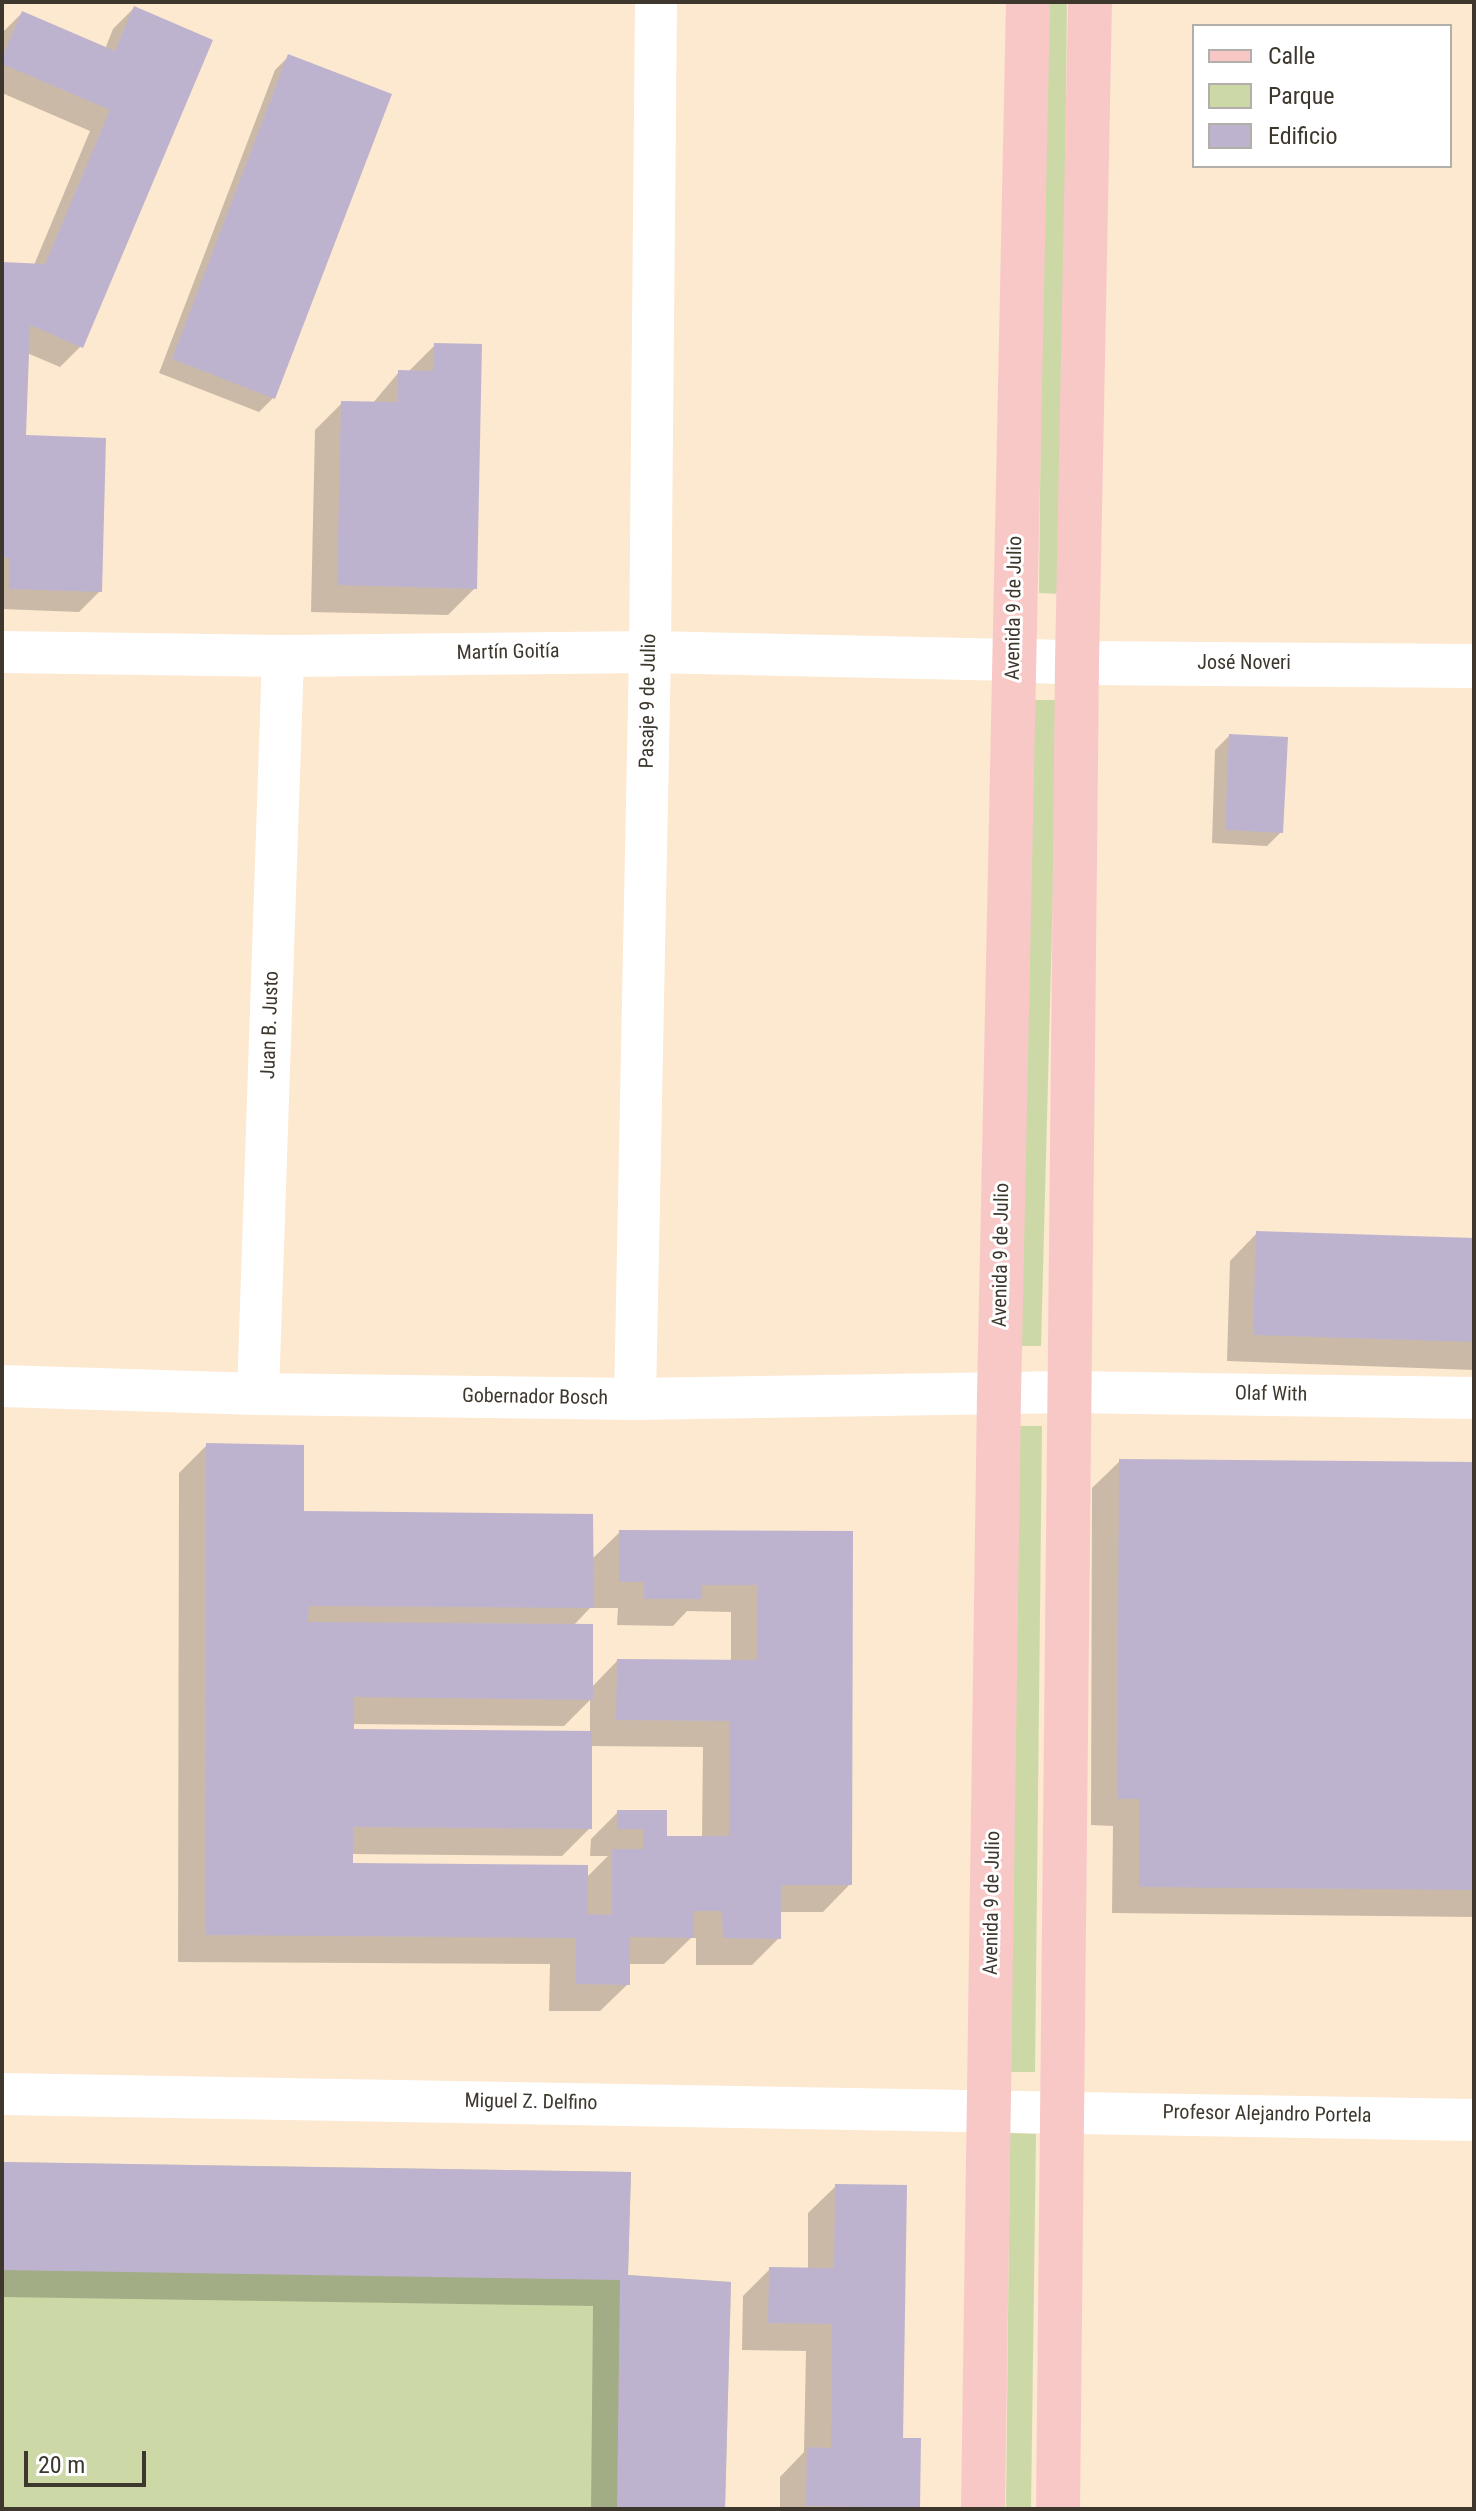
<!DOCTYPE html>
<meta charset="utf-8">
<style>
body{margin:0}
#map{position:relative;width:1476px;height:2511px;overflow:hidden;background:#fde8d0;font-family:"Roboto Condensed",sans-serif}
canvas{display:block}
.frame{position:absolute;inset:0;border:4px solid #3e372d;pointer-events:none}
.legend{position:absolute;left:1192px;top:24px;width:260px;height:144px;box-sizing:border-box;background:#fff;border:2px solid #b2afab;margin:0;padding:10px 14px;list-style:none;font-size:24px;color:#3e372d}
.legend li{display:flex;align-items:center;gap:16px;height:40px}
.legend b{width:40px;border:2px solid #b2afab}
.scale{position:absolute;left:24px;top:2451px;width:122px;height:36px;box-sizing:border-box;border:4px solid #3e372d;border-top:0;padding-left:10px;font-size:24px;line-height:28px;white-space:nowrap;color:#3e372d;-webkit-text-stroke:6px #fff;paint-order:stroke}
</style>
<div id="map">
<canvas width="1476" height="2511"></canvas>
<div class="frame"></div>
<ul class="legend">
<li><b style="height:10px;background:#f8c8c7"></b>Calle</li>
<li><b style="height:22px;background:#ccd9a7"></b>Parque</li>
<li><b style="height:22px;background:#bdb3ce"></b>Edificio</li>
</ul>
<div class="scale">20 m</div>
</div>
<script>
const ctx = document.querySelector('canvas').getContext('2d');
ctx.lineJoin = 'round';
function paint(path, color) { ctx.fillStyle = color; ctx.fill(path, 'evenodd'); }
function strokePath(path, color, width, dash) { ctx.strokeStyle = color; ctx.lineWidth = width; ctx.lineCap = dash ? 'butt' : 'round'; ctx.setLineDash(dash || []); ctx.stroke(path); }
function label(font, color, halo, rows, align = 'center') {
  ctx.font = font + ' "Roboto Condensed",sans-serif'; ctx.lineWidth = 6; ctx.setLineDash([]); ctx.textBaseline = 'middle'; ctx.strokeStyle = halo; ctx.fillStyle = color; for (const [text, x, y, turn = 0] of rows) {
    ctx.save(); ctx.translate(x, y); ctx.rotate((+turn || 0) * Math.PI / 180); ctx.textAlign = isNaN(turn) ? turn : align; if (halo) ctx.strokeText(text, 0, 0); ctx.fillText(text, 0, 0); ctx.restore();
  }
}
const green = new Path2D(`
 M1045,2H1067L1061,594L1039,593Z
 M1034,700H1058L1041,1346H1018Z
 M1017,1426H1042L1035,2072H1011Z
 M1010,2133L1036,2134L1031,2509H1006Z
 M2,2162L631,2172L628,2275L731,2282L725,2509H2Z`);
const shadow = new Path2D(`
 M134,8L81,346L60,367L27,353L24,436L100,591L79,612L2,609V264L34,265L90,131L2,93V33L22,13L105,49L113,29Z
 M289,56L273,398L259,412L159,373L275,70Z
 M435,345L475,588L448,615L311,612L315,430L342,403L372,404L399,372H408Z
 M1229,736L1281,832L1267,846L1212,843L1215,750Z
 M1257,1233L1474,1240V1370L1227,1361L1230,1261Z
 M207,1445L302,1513L591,1560L620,1532L851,1533L850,1884L823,1912H779V1938L752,1965H696V1938H691L664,1964H628V1984L600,2011H549L550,1964L178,1962L179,1473ZM590,1608H618L617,1625L673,1626L687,1611L731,1612V1662L617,1661L591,1688L573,1626ZM590,1700V1733L352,1731V1724L564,1726ZM590,1746L703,1747L702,1838H665L618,1812L591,1839L590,1856H608L586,1878L351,1865V1854L562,1856L590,1828Z
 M1120,1461L1474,1464V1917L1112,1913L1113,1826L1091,1825L1092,1488Z
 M2,2164L626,2277L723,2509H591L593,2306L2,2297Z
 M836,2186L918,2507L916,2509H780V2477L804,2452L806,2351L742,2350L743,2296L770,2269H808V2213Z`);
const building = new Path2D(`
 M134,6L213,40L83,348L30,325L26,435L106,438L102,592L9,589V558H2V262L45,264L110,110L2,64V58L22,11L115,51Z
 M288,54L392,94L275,399L172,359Z
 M434,343L482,344L477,589L337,585L341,401L398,402V370L433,371Z
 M1229,734L1288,737L1283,833L1225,830Z
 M1256,1231L1474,1238V1342L1253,1335Z
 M206,1443L304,1445V1511L593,1514L594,1608L309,1606L308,1622L593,1624V1700L354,1697V1729L592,1731V1829L353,1827V1863L588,1865V1914L612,1915V1849H643V1829H617V1810H667V1836H729V1721L616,1720L617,1659L757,1660V1585H702V1599H644V1582H619V1530L853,1531L852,1885H781V1939L723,1938L722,1911H694V1938L630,1937V1985L576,1984V1938L205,1935Z
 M1119,1459L1474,1462V1890L1139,1887V1799H1117Z
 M2,2162L631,2172L628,2275L731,2282L725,2509H617L620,2280L2,2270Z
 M835,2184L907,2185L903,2438H921L920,2508L806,2506L807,2447L831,2448L832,2324L768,2323L769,2267L834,2268Z`);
const street = new Path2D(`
 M2,652L283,656L650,652L1014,660
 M2,1386L258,1394L635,1399L1068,1392L1474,1398
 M258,1394L283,656
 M635,1399L650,652L656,2
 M2,2094L1474,2120`);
const secondary = new Path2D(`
 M1014,660L1077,663L1474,666`);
const primary = new Path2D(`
 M983,2509L999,1395L1028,2
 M1058,2509L1077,663L1090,2`);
const streetNames = [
 ["Avenida 9 de Julio",1015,608,-89],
 ["Martín Goitía",508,653,-1],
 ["José Noveri",1244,664],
 ["Pasaje 9 de Julio",649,701,-89],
 ["Juan B. Justo",271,1025,-88],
 ["Avenida 9 de Julio",1002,1255,-89],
 ["Olaf With",1271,1395,1],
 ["Gobernador Bosch",535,1398,1],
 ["Avenida 9 de Julio",993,1903,-89],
 ["Miguel Z. Delfino",531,2103,1],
 ["Profesor Alejandro Portela",1267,2115,1]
];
paint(green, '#ccd9a7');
paint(shadow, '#0003');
paint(building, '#bdb3ce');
strokePath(street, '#fff', 42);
strokePath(secondary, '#fff', 44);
strokePath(primary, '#f8c8c7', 44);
label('20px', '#3e372d', '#fff', streetNames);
</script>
